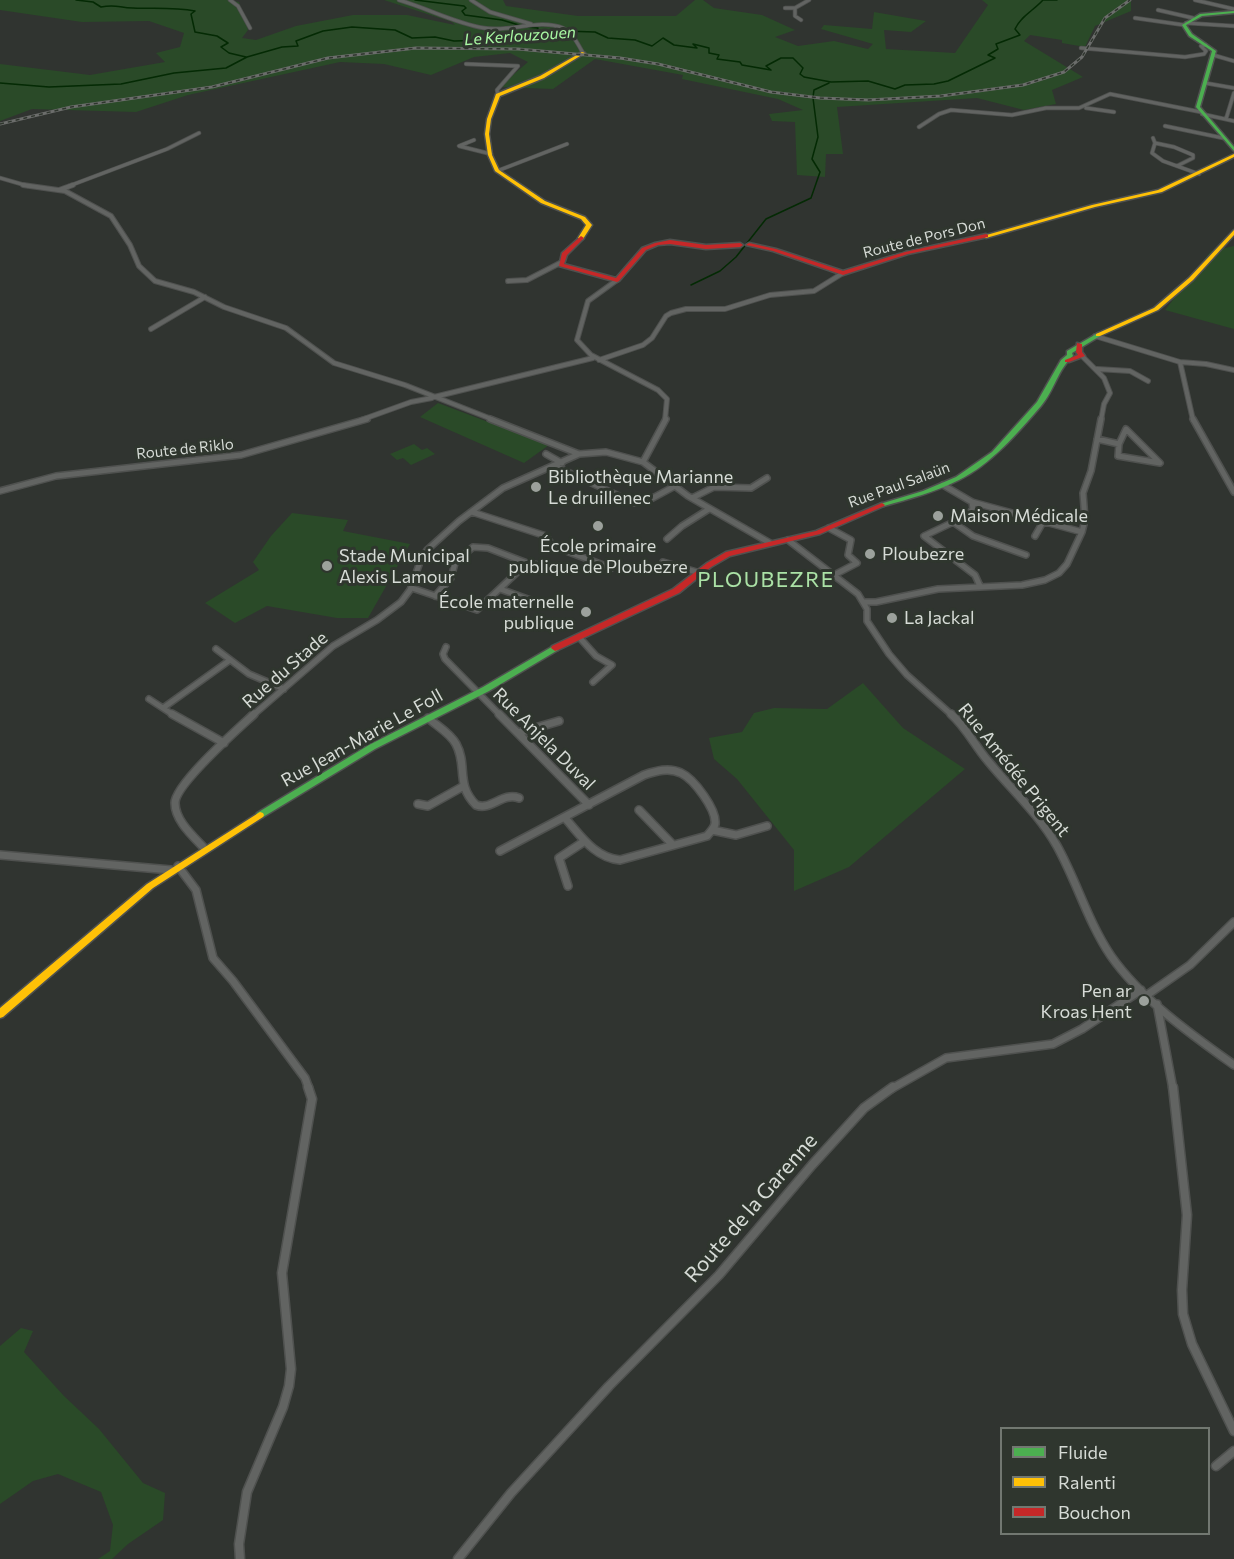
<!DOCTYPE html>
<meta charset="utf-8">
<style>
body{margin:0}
#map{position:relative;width:1234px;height:1559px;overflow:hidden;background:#303430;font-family:Commissioner,sans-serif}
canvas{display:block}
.legend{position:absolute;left:1000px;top:1427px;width:210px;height:108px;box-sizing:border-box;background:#2f362e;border:2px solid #727871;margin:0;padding:8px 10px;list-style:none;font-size:18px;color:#d6dbd6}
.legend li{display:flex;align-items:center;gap:12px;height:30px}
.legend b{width:30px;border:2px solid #727871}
</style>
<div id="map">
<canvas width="1234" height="1559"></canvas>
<ul class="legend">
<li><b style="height:8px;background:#4caf50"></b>Fluide</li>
<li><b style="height:8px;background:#ffc107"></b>Ralenti</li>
<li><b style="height:8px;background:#c62828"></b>Bouchon</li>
</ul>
</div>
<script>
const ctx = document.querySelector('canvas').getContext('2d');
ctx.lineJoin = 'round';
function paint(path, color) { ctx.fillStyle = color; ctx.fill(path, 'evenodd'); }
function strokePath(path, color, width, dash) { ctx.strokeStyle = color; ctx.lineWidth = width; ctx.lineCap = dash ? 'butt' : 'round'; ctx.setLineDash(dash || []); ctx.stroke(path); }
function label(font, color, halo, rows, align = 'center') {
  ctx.font = font + ' Commissioner,sans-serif'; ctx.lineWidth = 6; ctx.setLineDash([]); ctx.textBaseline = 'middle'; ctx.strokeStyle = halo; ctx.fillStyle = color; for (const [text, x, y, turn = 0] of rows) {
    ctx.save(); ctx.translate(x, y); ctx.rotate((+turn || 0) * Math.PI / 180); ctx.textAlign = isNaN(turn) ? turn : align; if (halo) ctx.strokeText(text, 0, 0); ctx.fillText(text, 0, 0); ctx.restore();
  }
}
const green = new Path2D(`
 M0,0H229L239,2L248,30L242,38L256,40L296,26L353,15H407L455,25L452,22L384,0H503L506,6L578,16H676L695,0H703L714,8L762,15L795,30L775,37L798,46L834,41L868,49L873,44L821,29L824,25L872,29L874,12L926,21L911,32L884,30L886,49L955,53L988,5L982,0H1131V11L1095,26L1085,47L1062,43V40L1030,35L1024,41L1083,77L1052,90L1056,104L1024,110L977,98L837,107L843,154H826L825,177L797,175L795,122L772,121L769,114L803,110L778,99L682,79L683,75L595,59L553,89L499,87L528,62L510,53L474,57L431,75L384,64L340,62L188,95L136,112L32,109L0,121V64L90,75L165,62L156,53L180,47L184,33L149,21L82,22L0,10Z
 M1234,246V329L1165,310L1211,251Z
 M438,403L549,445L524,463L420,417Z
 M414,444L422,450L427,448L435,454L411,465L403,458L397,460L390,454Z
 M292,513L348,520L343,531L410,544L368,618H337L267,606L235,623L205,603L259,570L253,562L271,536Z
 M863,683L903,728L965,769L849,867L794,891V850L737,779L714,759L709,738L742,732L754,713L774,708L827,709Z
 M21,1328L33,1331L24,1352L64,1396L99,1429L143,1483L165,1493L163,1520L128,1544L112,1559H98L110,1551L113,1525L101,1492L58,1474L33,1481L0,1504V1346Z`);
const stream = new Path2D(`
 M76,0L93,2L101,7C117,4 119,8 133,8C154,9 174,7 195,11L191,14L195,32L217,36L228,43L221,47L229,53L246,57
 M415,0L464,6L466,8L462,11L465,15L502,20L522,26
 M525,27L538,28L536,33L538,35
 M0,83L49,87L121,84L174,73L226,68L247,57L282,47L298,46L296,41L323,31L352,27L395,30L412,38L435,37L454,41L522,39L563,31L595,32L608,38L635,40L652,46L663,38L674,45L697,48L693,44L709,48V53L719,55L717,59L740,62L742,65L771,70L766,66L781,58H793L803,68L800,74L804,77L831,82L868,81L895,89L905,85L934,84L948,81L995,58L988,55L998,49L996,44L1020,35L1015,29C1021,16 1033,11 1043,0H1057
 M813,97L814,90L829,83
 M691,285L720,271L736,257L766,219L811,198L820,172L812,159L818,137L813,98`);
const streetFar4 = new Path2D(`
 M230,0L238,6L250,28
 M399,0C427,8 454,23 484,28C510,33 538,18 563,28C572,32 578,44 583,53
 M471,0L490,12L531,24
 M1195,0L1234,9
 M785,8H795L809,0
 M795,8V16L801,20
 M1158,10L1193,18
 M1135,18L1184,25
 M1186,23L1234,26
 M1081,48L1185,57L1204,54L1206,51L1201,46L1206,45
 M1213,55L1234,61
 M466,64L518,66L497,90L498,95
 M1205,83L1234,88
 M1086,108L1114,112
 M1202,114L1234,121
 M1226,119L1234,93
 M1165,126L1223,138
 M919,127L939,114L951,110L1012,115L1046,108H1079L1110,94L1201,112
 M1153,138L1155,143L1152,153L1163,161L1199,174
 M474,140L459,146L491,154
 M1155,143L1174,147L1193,155V158L1177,166
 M497,171L567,144
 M0,178L28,186
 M69,186L167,149L199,133`);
const streetFar3 = new Path2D(`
 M23,185L65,191L111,216L130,245L139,266L155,281L194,292L224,307L286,328L334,363L405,385L494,420
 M59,190L73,185
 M617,280L588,301L577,340L591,355L658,390L667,399L665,420
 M508,281L527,280L560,263
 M151,329L205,297
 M1095,336L1180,362L1206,364L1234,370
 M1082,356L1104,378L1110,393L1104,404L1101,420
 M599,360L643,345L652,338L666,316L671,313L686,309H725L770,295L814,291L843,273
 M1180,362L1193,420
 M1097,369L1130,371L1148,381
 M434,397L593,358
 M361,420L411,402L432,398`);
const streetFar2 = new Path2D(`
 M490,419L579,454L606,452L643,462L688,496L770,543
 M1193,419L1234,492
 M1126,429L1160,463L1118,456L1119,444Z
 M1097,439L1119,444
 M546,454L562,463
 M643,462L666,419
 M555,466L634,503L649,500L675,486
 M943,485L972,502L1082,532
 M0,491L56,476L241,455L367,419
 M692,498L714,487L751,488L767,478
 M972,502L973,509L966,516L924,536L975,575L980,586
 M472,512L546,536L553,546L611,568
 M953,522L973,536L1026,555
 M829,528L851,540L848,555L857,563L834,575
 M1035,536L1043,522
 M667,539L682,526L709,509
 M788,540L858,594L867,609V621L889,654L907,675L953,716
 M663,562L700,573
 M412,588L477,610L527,563L544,566
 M500,589L536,602
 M435,596L451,578L455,563L473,547L488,548L527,563
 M865,602H876L938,589L1022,585L1045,580L1059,573L1067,564L1082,532L1085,520L1083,493L1091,471L1101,419
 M579,637L596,656L612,665L593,682
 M446,647L443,654L445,659L501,716
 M216,649L249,674L284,689
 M149,699L175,716
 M163,708L230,660
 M252,716L333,646L377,620L401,602L410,590L420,562L427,550L459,521L503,488L579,454`);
const streetFar1 = new Path2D(`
 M172,714L224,743
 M499,714L589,805
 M951,714C966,727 975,746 988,761C1011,789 1039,814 1057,846C1077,882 1088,922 1111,956C1141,999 1192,1035 1234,1065
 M428,718C437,726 450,733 456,744C468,766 455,784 476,805C491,811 502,792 519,798
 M518,733L559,721
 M418,804L428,806L462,787
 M639,810L673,845
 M712,830L736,835L767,826
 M205,849C194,837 175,821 175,803C175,784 238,729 254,714
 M500,851L644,775C656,771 669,767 681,773C694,779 717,810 715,824C714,829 710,832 707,836L620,860C595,858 581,836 565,818
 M0,855L171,870
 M178,866L196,890L213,958L233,981L305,1078L309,1089
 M568,886L559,858L585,841
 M1147,995L1190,965L1234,922
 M1157,1004L1173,1089
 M891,1089L946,1058L1053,1044L1082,1029L1141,990`);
const street = new Path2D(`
 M1173,1087L1187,1215L1182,1290L1183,1314L1192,1344L1234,1431
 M1216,1466L1234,1451
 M240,1559L239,1544L247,1492L283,1407L289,1386L291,1369L282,1273L312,1099L308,1087
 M458,1559L511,1493L609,1386L719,1275L812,1165L864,1108L893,1087`);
const fast = new Path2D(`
 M1234,11V13L1202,16L1186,25L1192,34L1216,51L1200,107L1234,147V151L1196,107L1212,51L1189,36L1182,25L1200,14Z
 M1098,333L1100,334V336L1072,353L1073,356C1058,369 1054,391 1041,406C1018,433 990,465 959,480C935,492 909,499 884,506H880V504L923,491L956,477L992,452L1037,402L1061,360L1067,355V351Z
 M555,645L558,646L559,648L558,650L489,691L375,749L263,817H257L256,815L257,813L369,745L483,687Z`);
const slow = new Path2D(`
 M582,52L585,53L544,78L500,96L491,119L489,134L492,155L499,170L545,201L585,217L592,225L583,239L581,240L578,238L586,225L581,219L541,203L495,171L488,155L485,134L487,119L496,94L540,76Z
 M1234,154V157L1162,192L1095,207L986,238L983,236L1092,205L1158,190Z
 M1234,230V235L1193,280L1158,310L1100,336H1096V334L1154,308L1189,278Z
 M260,812L263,813L264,815L263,817L153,888L3,1017L0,1018V1008L147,884Z`);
const jam = new Path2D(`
 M986,234L988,235V237L908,254L843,275L773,251L746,245L749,243L776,249L843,271L905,252Z
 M581,236L584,238L567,255L564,264L616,278L642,248L655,243L670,240L706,245L740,243L743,245L740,247L706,249L670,244L658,245L646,250L619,281L617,282L559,266L562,253Z
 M1077,343L1082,344V352L1085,356L1069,362H1065V360L1078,355L1076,352Z
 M882,503L885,505L884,506L820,534L730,556L711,567L679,593L558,650L555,651L551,648L552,646L673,589L707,563L726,552L816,531Z`);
const rail = new Path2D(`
 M0,124L71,107L212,87L328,58L416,48L518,49L620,58L658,64L771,92L820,98L868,100L941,96L1023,85L1064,72L1082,57L1105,18L1130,0`);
const markers = [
 [536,487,6,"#9ca19c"],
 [938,516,6,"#9ca19c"],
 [598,526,6,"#9ca19c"],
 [870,554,6,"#9ca19c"],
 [327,566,6,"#9ca19c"],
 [586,612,6,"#9ca19c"],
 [892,618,6,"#9ca19c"],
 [1144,1001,6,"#9ca19c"]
];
const farStreetnames = [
 ["Route de Pors Don",924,238,-14],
 ["Route de Riklo",185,449,-6],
 ["Rue Paul Salaün",899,485,-20]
];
const farWaternames = [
 ["Le Kerlouzouen",520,36,-4]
];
const poiNames = [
 ["Bibliothèque Marianne",548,477],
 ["Le druillenec",548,498],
 ["Maison Médicale",950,516],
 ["École primaire",598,546,"center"],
 ["publique de Ploubezre",598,567,"center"],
 ["Ploubezre",882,554],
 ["Stade Municipal",339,556],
 ["Alexis Lamour",339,577],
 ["École maternelle",574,602,"right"],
 ["publique",574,623,"right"],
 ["La Jackal",904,618],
 ["Pen ar",1132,991,"right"],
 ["Kroas Hent",1132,1012,"right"]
];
const streetNames = [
 ["Rue du Stade",285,670,-41],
 ["Rue Jean-Marie Le Foll",362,738,-29],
 ["Rue Anjela Duval",544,739,45],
 ["Rue Amédée Prigent",1014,770,51]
];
const quarterNames = [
 ["PLOUBEZRE",766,580]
];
const nearStreetnames = [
 ["Route de la Garenne",751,1208,-49]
];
paint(green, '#2a4a28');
strokePath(stream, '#042a04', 1.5);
strokePath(streetFar4, '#4f514f', 4.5);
strokePath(streetFar3, '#4f514f', 6);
strokePath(streetFar2, '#4f514f', 8);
strokePath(streetFar1, '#4f514f', 10);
strokePath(street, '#4f514f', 11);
strokePath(fast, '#4f514f', 3);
strokePath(slow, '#4f514f', 3);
strokePath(jam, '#4f514f', 3);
strokePath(streetFar4, '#626462', 3);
strokePath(streetFar3, '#626462', 4);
strokePath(streetFar2, '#626462', 5);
strokePath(streetFar1, '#626462', 7);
strokePath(street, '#626462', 8);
paint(fast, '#4caf50');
paint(slow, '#ffc107');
paint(jam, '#c62828');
strokePath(rail, '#6b6d6b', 3);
strokePath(rail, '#2f362e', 1.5, [4]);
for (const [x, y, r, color] of markers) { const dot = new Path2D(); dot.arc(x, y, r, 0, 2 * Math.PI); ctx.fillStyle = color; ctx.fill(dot); strokePath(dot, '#2f362e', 2); }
label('15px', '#d6dbd6', '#2f362e', farStreetnames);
label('italic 16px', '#a9f9a3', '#2f362e', farWaternames);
label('18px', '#d6dbd6', '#2f362e', poiNames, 'left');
label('18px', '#d6dbd6', '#2f362e', streetNames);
ctx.letterSpacing = '1.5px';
label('21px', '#abe2a6', '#2f362e', quarterNames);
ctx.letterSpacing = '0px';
label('21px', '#d6dbd6', '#2f362e', nearStreetnames);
</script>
